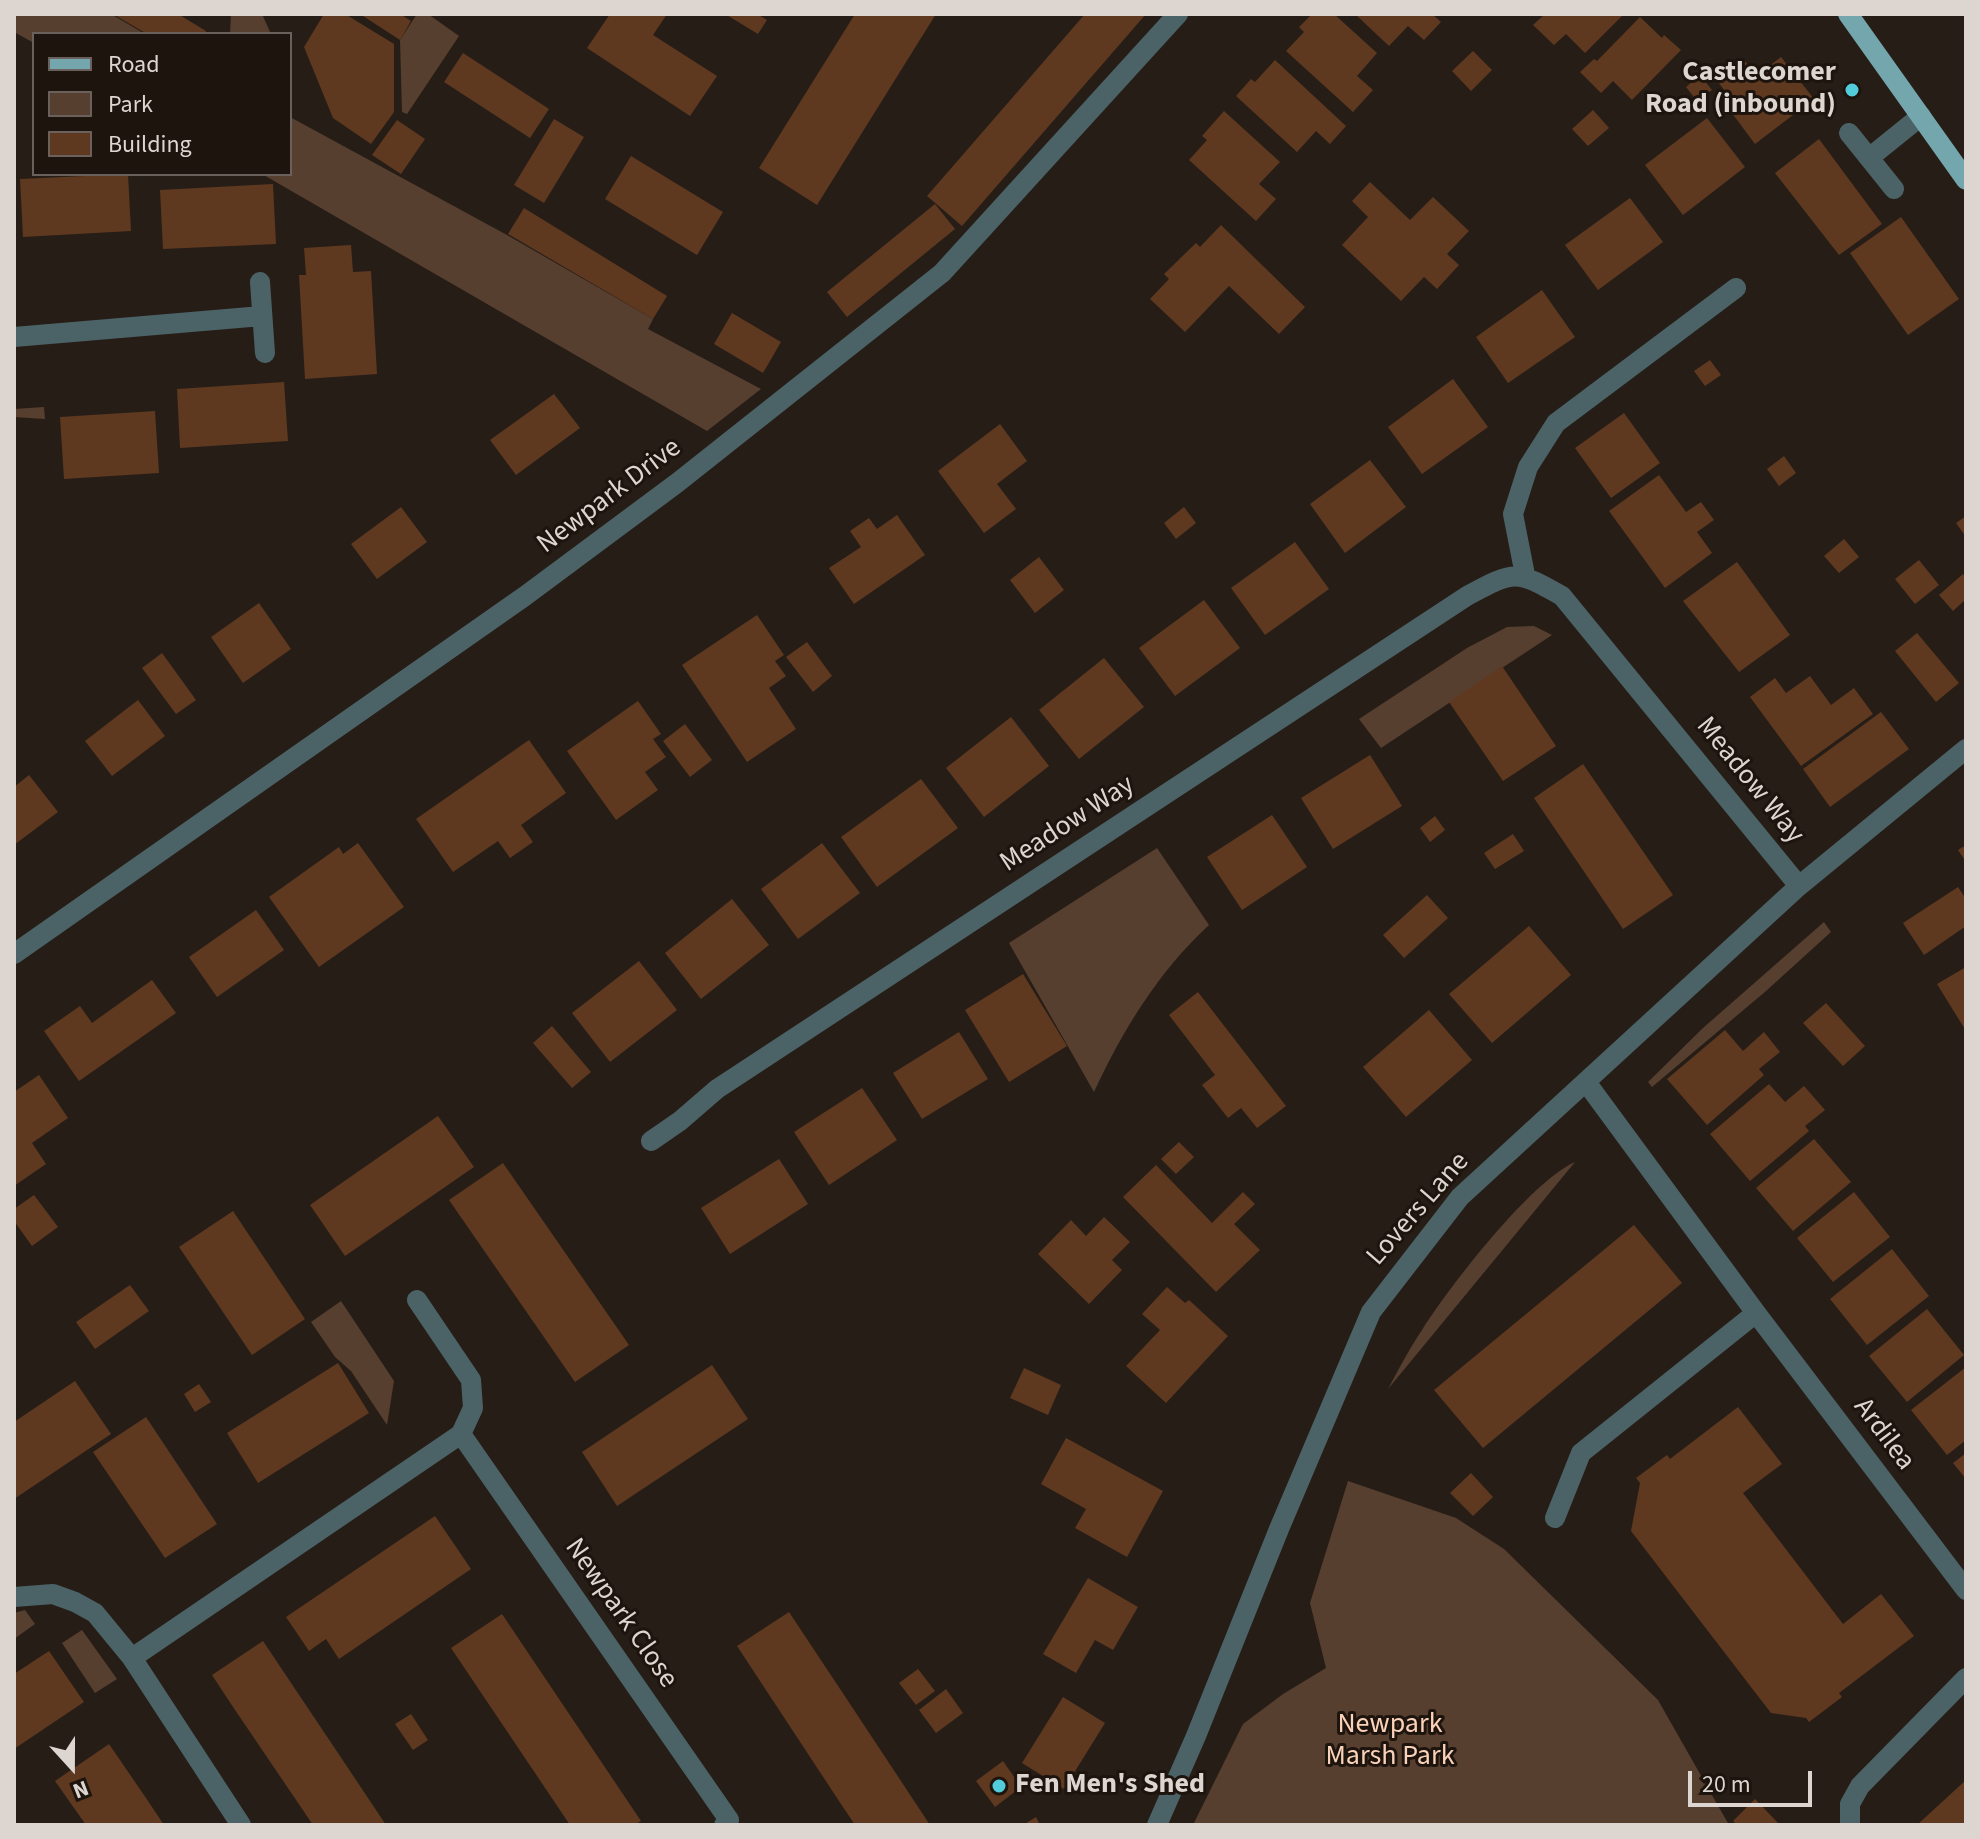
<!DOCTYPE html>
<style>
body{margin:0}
#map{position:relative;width:1980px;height:1839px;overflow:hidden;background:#271d17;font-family:"Source Sans 3",sans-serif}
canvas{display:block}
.frame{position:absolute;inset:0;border:16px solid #dcd5d0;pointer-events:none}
.legend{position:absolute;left:32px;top:32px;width:260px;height:144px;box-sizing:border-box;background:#1e140e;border:2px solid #6a615c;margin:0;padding:10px 14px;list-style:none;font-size:24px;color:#dcd5d0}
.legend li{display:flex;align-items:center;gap:16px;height:40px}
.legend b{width:40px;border:2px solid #6a615c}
.north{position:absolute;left:32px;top:1727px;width:80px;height:80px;-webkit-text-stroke:6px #1e140e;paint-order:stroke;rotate:159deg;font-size:22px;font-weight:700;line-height:32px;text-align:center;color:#dcd5d0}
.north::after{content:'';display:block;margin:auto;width:28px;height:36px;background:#dcd5d0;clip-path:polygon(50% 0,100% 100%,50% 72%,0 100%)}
.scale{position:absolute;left:1688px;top:1771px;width:124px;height:36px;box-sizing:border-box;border:4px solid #dcd5d0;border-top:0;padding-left:10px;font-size:24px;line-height:28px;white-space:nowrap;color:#dcd5d0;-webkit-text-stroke:6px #1e140e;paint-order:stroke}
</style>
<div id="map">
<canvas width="1980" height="1839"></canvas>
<div class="frame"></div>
<ul class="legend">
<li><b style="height:10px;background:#73a7ad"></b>Road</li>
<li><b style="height:22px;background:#573f2f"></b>Park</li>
<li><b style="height:22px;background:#5e3920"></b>Building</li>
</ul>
<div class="north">N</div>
<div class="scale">20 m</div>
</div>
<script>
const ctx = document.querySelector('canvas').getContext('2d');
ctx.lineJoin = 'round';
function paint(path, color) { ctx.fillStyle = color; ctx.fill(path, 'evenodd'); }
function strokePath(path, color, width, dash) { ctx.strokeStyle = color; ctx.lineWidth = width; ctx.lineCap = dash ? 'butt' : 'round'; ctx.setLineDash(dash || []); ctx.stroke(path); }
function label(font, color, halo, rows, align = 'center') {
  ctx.font = font + ' "Source Sans 3",sans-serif'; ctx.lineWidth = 6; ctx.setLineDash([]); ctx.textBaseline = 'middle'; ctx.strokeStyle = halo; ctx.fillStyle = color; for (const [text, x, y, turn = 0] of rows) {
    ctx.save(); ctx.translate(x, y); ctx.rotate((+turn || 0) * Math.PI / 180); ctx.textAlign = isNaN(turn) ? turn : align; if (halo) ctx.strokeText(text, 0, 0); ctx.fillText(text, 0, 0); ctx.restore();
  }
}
const green = new Path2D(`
 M14,14H111L145,34H34V43L14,32Z
 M231,14H262L271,34H230Z
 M417,14H428L459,36L407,114L402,112L400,40Z
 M290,117L507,235L653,319L648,329L761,389L707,431L262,174H290Z
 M44,407L45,419L14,417V409Z
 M1534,626L1552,635L1381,748L1359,719L1467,648L1507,627Z
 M1157,848L1209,925C1158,972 1123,1030 1094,1092L1009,943Z
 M1824,922L1831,932L1766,991L1652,1087L1648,1082L1703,1028Z
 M1575,1162L1388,1389C1399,1369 1409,1349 1422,1330C1450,1286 1530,1182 1575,1162Z
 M341,1301L394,1381L387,1425L351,1371L335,1357L311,1322Z
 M1348,1481L1456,1518L1504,1549L1658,1700L1729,1825H1193L1243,1724L1283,1694L1326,1668L1310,1603Z
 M25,1610L35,1624L14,1639V1613Z
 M82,1630L117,1679L95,1693L62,1643Z`);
const building = new Path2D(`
 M113,14H178L206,31L204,34H147Z
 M324,14H345L394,44V112L371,144L333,118L304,47Z
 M360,14H400L411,21L400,40Z
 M610,14H667L653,35L717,76L690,116L587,48Z
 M725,14H757L767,20L758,34Z
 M855,14H936L817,205L759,168Z
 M1085,14H1146L962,226L927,196Z
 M1312,14H1334L1377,53L1357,76L1373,90L1353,112L1286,51L1304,32L1299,27Z
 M1355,14H1432L1441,22L1424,40L1408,26L1389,46Z
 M1545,14H1624L1585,53L1566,34L1554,45L1533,25Z
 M1640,17L1662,38L1664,35L1681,50L1632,100L1613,81L1601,93L1580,72L1594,59L1597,61Z
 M1473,51L1492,70L1471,91L1452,71Z
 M463,53L549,109L530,138L444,82Z
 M1781,57L1814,99L1755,144L1723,101L1729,96L1718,82L1745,61L1756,76Z
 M1275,60L1346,126L1330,144L1316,131L1297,152L1236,96L1251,79L1255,82Z
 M1700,75L1712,90L1697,101L1686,87Z
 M1593,110L1609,128L1588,146L1572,129Z
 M1224,111L1280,162L1259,184L1276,199L1256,221L1189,160L1207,140L1202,136Z
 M1707,118L1745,167L1683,215L1645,165Z
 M554,119L584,137L544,203L514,185Z
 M397,120L425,139L401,174L372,155Z
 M1819,139L1882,224L1839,255L1775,173Z
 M631,156L723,212L697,255L605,199Z
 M128,174L131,231L23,237L20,179Z
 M1370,182L1410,220L1433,197L1469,231L1447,254L1459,265L1437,289L1424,277L1401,301L1342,245L1368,217L1352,201Z
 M273,184L276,244L163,249L160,190Z
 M1630,198L1663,242L1598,290L1565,245Z
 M935,204L955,229L847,317L827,292Z
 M524,208L667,296L653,319L508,234Z
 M1901,217L1959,299L1908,335L1850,253Z
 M1221,225L1305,307L1279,334L1229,286L1185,332L1150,299L1169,279L1164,274L1196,243L1200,247Z
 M351,245L353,272L371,271L377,374L305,379L299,275H306L304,248Z
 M1542,290L1575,337L1508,383L1476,337Z
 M732,313L781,342L763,373L714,344Z
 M1710,360L1721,375L1705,386L1694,371Z
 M1453,379L1488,427L1422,474L1388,427Z
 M284,382L288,441L180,448L177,389Z
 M554,394L580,428L516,475L490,440Z
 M155,411L159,473L64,479L60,417Z
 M1624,413L1660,463L1611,498L1575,448Z
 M1000,424L1027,461L997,484L1016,509L984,533L938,471Z
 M1784,456L1796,473L1779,486L1767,469Z
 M1370,460L1406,507L1345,553L1310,504Z
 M1659,475L1686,512L1701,502L1714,520L1697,532L1712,553L1665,588L1609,511Z
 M401,507L427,542L377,579L351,544Z
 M1184,507L1196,523L1176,539L1164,523Z
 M897,515L925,555L854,604L829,568L861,547L850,531L869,518L877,529Z
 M1966,516V537L1956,523Z
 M1844,539L1859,557L1839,573L1824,556Z
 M1295,542L1329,589L1265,635L1231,588Z
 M1039,557L1064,590L1035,613L1010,580Z
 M1919,560L1939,585L1915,604L1895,579Z
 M1737,562L1790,635L1739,672L1683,601Z
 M1963,574L1966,578V599L1953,611L1939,595Z
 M1204,600L1240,648L1175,696L1139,648Z
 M259,603L291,649L243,683L211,637Z
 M757,615L784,655L775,661L786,676L769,688L796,729L747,762L682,665Z
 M1917,633L1959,683L1936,702L1895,651Z
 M807,642L832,676L813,692L786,657Z
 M162,653L196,700L176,714L142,668Z
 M1104,658L1144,707L1079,759L1039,710Z
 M1502,666L1556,746L1503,781L1449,702Z
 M1810,676L1831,705L1854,688L1873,714L1801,766L1750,697L1775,678L1786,693Z
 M138,700L165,736L112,776L85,741Z
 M638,701L661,734L653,739L666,757L645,772L658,790L616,820L567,751Z
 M1881,712L1909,749L1830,807L1803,769Z
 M1011,717L1049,766L984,817L946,768Z
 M685,724L712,760L690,777L663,741Z
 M529,740L566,793L521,825L533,842L510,858L498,841L453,872L416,819Z
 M1370,755L1402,806L1333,849L1301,798Z
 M1583,764L1673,895L1623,929L1534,798Z
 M29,775L58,812L14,845V787Z
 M921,779L958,828L877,887L841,837Z
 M1272,815L1307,867L1242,910L1207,857Z
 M1435,816L1445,830L1430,842L1420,828Z
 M1513,834L1524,851L1495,869L1484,853Z
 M358,843L404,907L319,967L269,897L339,847L343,854Z
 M822,843L860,893L798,939L761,889Z
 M1966,845V862L1958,850Z
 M1958,887L1966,899V926L1924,955L1903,923Z
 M1427,895L1448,918L1404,958L1383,935Z
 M732,899L769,945L701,999L665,953Z
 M256,910L284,950L217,997L189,957Z
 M1529,926L1571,975L1492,1043L1449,994Z
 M639,961L677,1010L610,1062L572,1013Z
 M1966,967V1031L1937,984Z
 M1023,974L1067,1046L1009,1082L965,1010Z
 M152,980L176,1013L79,1081L44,1031L80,1006L92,1023Z
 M1198,992L1286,1106L1257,1128L1241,1108L1228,1118L1202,1085L1215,1075L1169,1015Z
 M1826,1003L1865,1046L1843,1066L1803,1023Z
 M1429,1010L1472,1060L1406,1117L1363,1067Z
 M552,1026L591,1072L572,1088L533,1043Z
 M1725,1030L1743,1051L1764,1032L1780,1052L1759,1069L1764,1075L1707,1125L1667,1079Z
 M959,1032L988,1079L922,1119L893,1073Z
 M39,1075L68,1118L32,1143L46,1164L14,1186V1092Z
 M1769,1084L1785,1102L1804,1086L1825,1110L1805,1126L1809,1131L1750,1181L1710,1134Z
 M862,1088L897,1140L829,1185L794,1132Z
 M438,1116L474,1167L345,1256L310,1205Z
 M1814,1139L1851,1182L1793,1231L1756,1188Z
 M1179,1142L1194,1157L1176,1174L1161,1159Z
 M779,1159L808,1204L730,1254L701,1208Z
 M503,1163L629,1345L575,1382L449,1200Z
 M1156,1165L1212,1223L1243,1192L1255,1204L1234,1224L1260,1250L1216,1292L1123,1197Z
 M1854,1192L1890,1237L1833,1282L1797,1238Z
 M34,1195L58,1227L32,1246L14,1221V1209Z
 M233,1211L305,1319L252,1355L179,1247Z
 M1104,1217L1130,1242L1112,1260L1122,1270L1089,1304L1038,1254L1071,1220L1086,1236Z
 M1634,1225L1682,1283L1483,1448L1434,1390Z
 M1892,1249L1929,1296L1867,1345L1830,1299Z
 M130,1285L149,1311L95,1349L76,1322Z
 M1167,1287L1185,1303L1189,1300L1228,1336L1166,1403L1126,1366L1160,1330L1142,1314Z
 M1927,1309L1964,1355L1907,1402L1869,1356Z
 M338,1363L369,1413L258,1483L227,1433Z
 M712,1365L748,1419L617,1506L582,1452Z
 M1966,1367V1440L1947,1455L1911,1410Z
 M1024,1368L1061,1385L1048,1415L1010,1398Z
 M75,1381L111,1434L14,1499V1422Z
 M199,1384L211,1402L195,1412L184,1394Z
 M1738,1407L1782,1464L1743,1493L1843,1624L1881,1594L1914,1636L1839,1693L1842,1697L1809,1722L1806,1718L1771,1713L1631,1531L1640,1483L1636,1478L1667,1455L1670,1459Z
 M146,1417L217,1524L165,1558L93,1452Z
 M1066,1438L1163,1491L1127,1557L1075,1528L1086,1509L1041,1484Z
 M1966,1453V1479L1953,1463Z
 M1471,1473L1493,1497L1473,1516L1450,1493Z
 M435,1516L471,1569L339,1659L326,1639L309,1651L286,1617Z
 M1088,1578L1138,1607L1113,1650L1095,1640L1076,1673L1043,1654Z
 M789,1612L856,1713L930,1825H855L837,1798L737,1646Z
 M502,1614L641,1821L634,1825H570L451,1648Z
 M263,1641L348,1768L386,1825H313L231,1704L212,1675Z
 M49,1651L84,1702L14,1749V1674Z
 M918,1669L935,1691L916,1705L899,1683Z
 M946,1689L963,1713L936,1733L919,1710Z
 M1063,1697L1105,1723L1064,1789L1022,1763Z
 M411,1714L428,1740L413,1750L395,1724Z
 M109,1744L146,1798L164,1825H86L74,1808L55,1781Z
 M1003,1761L1021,1787L995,1807L976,1781Z
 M1966,1780V1825H1917Z
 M1755,1799L1780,1825H1737L1733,1821Z
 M1036,1817L1040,1825H1023Z`);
const minor = new Path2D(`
 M1849,133L1894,189
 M1869,158L1921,116
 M260,282L265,353
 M14,337L262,316
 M1525,575L1513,514L1528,467L1556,423L1736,288
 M14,954L525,596L677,483L942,273L1178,14
 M1586,1082L1756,1313L1966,1590
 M651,1141L680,1121L717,1089L1467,596C1515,570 1516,570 1562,596L1799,886
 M417,1300L471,1380L473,1408L461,1434
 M1555,1518L1581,1453L1756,1313
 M14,1597L53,1594L75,1602L95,1613L132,1658L241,1825
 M132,1658L461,1434L729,1820L724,1825
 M1157,1825L1196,1736L1279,1529L1371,1312L1460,1197L1799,886L1966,749
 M1850,1825V1804L1860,1786L1966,1678`);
const major = new Path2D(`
 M1848,14L1966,180`);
const markers = [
 [1852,90,8,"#52cbda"],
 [999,1786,8,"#52cbda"]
];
const poiNames = [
 ["Castlecomer",1836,74],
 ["Road (inbound)",1836,106],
 ["Fen Men's Shed",1015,1786,"left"]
];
const streetNames = [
 ["Newpark Drive",610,497,-37],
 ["Meadow Way",1749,781,51],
 ["Meadow Way",1068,825,-33],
 ["Lovers Lane",1419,1210,-49],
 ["Ardilea",1883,1435,53],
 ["Newpark Close",620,1614,55]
];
const parkNames = [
 ["Newpark",1390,1726],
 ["Marsh Park",1390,1758]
];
paint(green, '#573f2f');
paint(building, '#5e3920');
strokePath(minor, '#4b6366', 20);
strokePath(major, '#73a7ad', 20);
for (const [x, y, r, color] of markers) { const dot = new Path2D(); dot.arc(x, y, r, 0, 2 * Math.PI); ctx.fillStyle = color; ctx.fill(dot); strokePath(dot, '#1e140e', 3); }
label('bold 28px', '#dcd5d0', '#1e140e', poiNames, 'right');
label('28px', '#dcd5d0', '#1e140e', streetNames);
label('28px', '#fad2b9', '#1e140e', parkNames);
</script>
